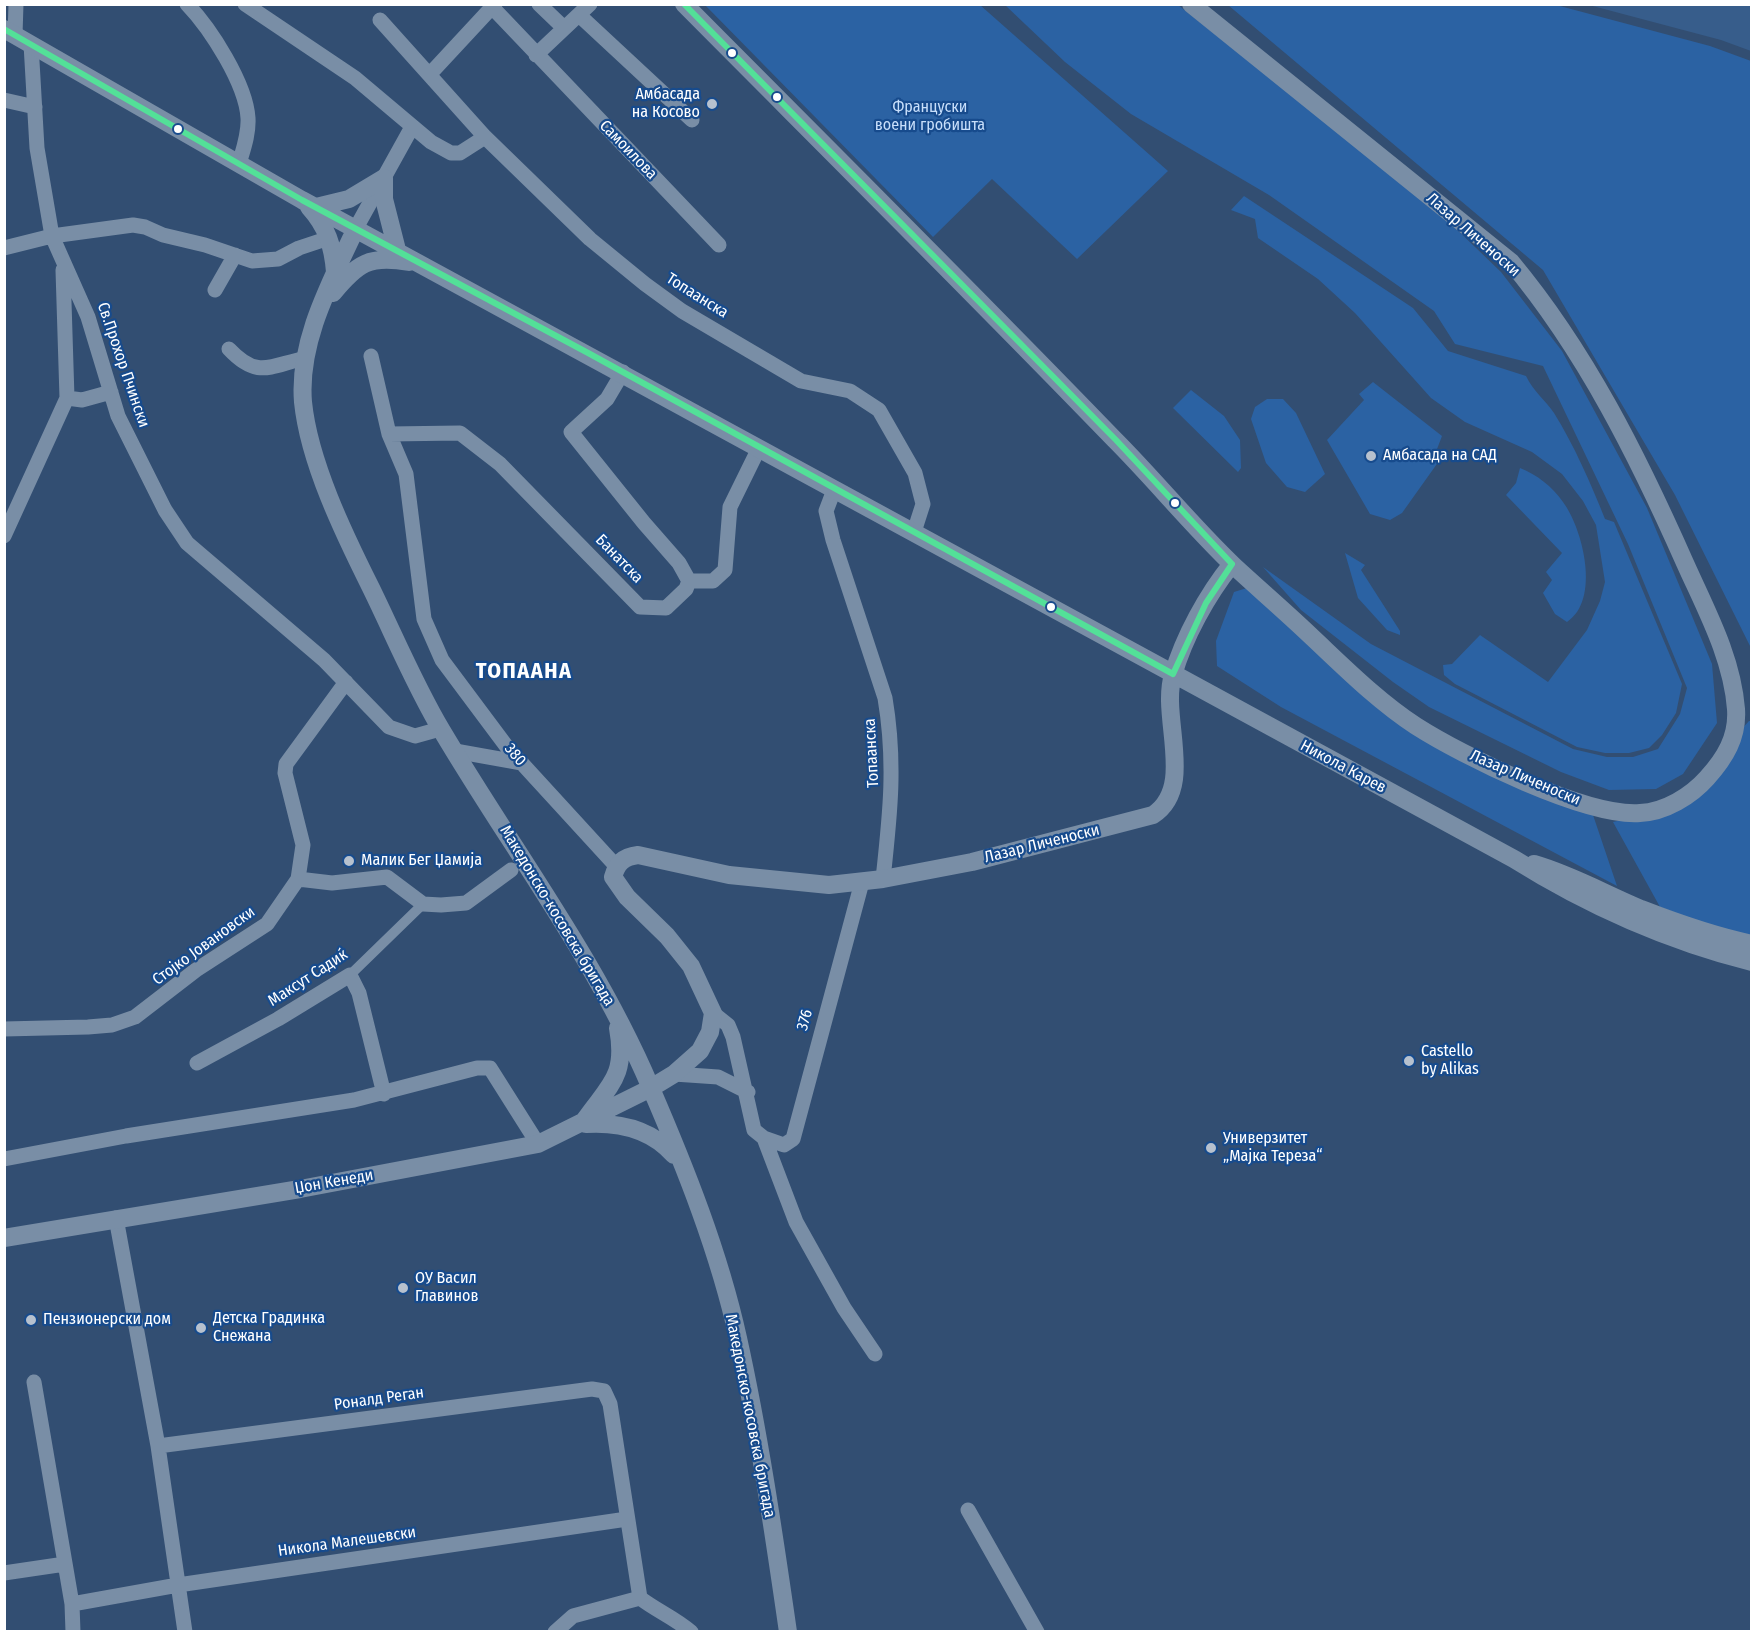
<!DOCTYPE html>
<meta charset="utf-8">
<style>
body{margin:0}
#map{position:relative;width:1756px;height:1636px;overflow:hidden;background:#324e72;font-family:"Fira Sans Condensed",sans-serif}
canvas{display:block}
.frame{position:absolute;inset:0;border:6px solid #fff;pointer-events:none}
</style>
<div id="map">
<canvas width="1756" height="1636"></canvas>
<div class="frame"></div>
</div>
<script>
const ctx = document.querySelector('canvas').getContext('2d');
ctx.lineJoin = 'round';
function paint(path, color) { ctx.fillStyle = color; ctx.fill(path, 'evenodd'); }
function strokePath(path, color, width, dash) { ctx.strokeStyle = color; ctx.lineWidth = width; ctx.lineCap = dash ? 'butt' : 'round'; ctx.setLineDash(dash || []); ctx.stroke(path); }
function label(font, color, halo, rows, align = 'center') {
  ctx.font = font + ' "Fira Sans Condensed",sans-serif'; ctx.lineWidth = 4.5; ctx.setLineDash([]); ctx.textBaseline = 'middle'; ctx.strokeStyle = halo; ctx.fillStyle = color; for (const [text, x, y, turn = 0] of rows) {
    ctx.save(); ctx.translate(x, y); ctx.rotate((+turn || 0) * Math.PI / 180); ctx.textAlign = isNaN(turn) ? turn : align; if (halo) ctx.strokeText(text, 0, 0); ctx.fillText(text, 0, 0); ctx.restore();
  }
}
const green = new Path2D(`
 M705,5H980L1168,171L1077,259L992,179L933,237Z
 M1005,5H1178L1423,197L1501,272L1562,351L1647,508L1712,664L1717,723L1683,774L1656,789L1609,790L1561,772L1429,707L1393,682L1301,610L1263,567L1371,644L1573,749L1607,757H1633L1658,749L1680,714L1687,688L1628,544L1543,366L1455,344L1434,311L1269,195L1131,114L1065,62Z
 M1228,5H1556L1710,46L1751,61V648L1675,495L1543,270Z
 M1244,196L1413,308L1448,351L1526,376C1533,391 1545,400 1554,413C1574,445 1591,484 1605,519L1614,522L1682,684L1676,713L1662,735L1649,748L1629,753H1605L1577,747L1455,684L1444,675L1443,665L1452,664L1480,635L1548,682L1587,630L1600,601L1605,582L1596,525L1583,501L1562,474L1532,452L1465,422L1431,398L1355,313L1318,279L1258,238L1255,219L1231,210Z
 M1373,382L1442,436L1434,457L1439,461L1402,513L1390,520L1370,514L1327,440L1364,400L1359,394Z
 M1191,390L1224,416L1240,440L1241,468L1238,472L1173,408Z
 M1267,399H1283L1296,413L1325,474L1305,492L1287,487L1266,463L1251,419L1255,407Z
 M1520,468C1537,475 1552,486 1563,502C1583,529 1601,600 1567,622L1555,614L1543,593L1552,580L1546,572L1562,553L1506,495L1516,483Z
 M1345,553L1365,565L1361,570L1400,631V635L1387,630L1358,598Z
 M1250,587L1388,716L1593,815L1617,886L1281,707L1217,666L1216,641L1234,592Z
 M1749,721H1751V938L1725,932L1660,907L1613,822L1691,803L1738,733Z`);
const water = new Path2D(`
 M1589,5H1751V51L1721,40Z`);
const pedestrian = new Path2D(`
 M350,975L423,904`);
const minor = new Path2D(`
 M187,4C211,29 246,84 248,118C249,134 243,150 239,164
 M245,4L355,78L431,142L451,153H460L485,137
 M539,4L564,28
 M492,7L719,245
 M579,15L692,120
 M380,20L485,137L590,239L645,284L682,311L801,381L850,391L879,410L915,473L923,504L914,532
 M15,35L16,4
 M31,44L37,148L52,236L88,317L118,416L165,510L187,543L324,660L389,727L415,736L440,729
 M536,55L590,4
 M430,74L495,4
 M4,100L35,107
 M356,228L412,127
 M4,248L52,236L133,225L145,227L163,235L205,245L252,261L278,259L299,248L329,238
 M215,290L235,255
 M229,349C258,380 271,365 306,358
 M371,356L389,434L406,474L424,619L442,660L507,747L616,866
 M67,398L82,400L111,392
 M389,434L460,433L500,464L640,607L666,608L686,589L689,581L679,563L644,523L571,432L607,399L623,372
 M834,490L826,511L833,540L885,698C896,763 890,815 883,879
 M4,536L67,398L63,270
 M689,581H713L725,570L730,507L759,448
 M455,751L522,763
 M298,879L332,883L387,877L423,904L441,905L466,903L511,870
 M713,1013L728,1025L733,1037L754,1130L764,1138L796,1222L844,1308L875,1354
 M4,1029L88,1027L112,1025L135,1017L196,970L267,924L298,879L303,845L285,773L286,764L346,682
 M197,1063L278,1019L350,975L359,993L384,1094
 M674,1074L718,1077L748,1092
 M764,1138L784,1145L793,1139L862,882
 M4,1159L126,1136L354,1100L477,1068H490L538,1144
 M116,1218L158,1446L185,1632
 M34,1382L72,1604L73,1632
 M158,1446L592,1389L604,1391L610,1404L640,1598
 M968,1510L1037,1632
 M4,1573L65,1564
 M72,1604L178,1585L627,1519
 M555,1632L573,1616L640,1598C657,1611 675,1618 691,1632`);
const tertiary = new Path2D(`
 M684,4C828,149 973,293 1114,439C1155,480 1192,526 1234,566C1260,590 1287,613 1313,638C1346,669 1378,701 1416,726C1463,756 1586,817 1640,813C1665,812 1691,796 1707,778C1725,758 1738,737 1736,709C1732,657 1706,610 1685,563C1638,457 1586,352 1511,262L1191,4
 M4,29L302,200L1514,859C1589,906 1665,940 1752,962
 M384,178V199L397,250
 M309,207C327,227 333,246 335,272
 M316,207L349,199L384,178
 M356,228C331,282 298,341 303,402C309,462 344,534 371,588C394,635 415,686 442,731C512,849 596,959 650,1086C685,1167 719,1252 738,1338C759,1433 774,1535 788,1632
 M333,293C358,263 369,255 409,262
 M1534,864C1572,875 1605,894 1641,909C1677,923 1714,936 1752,944
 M584,1121C609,1085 627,1077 618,1028
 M586,1124C620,1122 651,1129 674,1155
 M4,1238L300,1189L538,1144L651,1088L674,1074L700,1051L710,1032L713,1013L691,966L667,936L627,897L613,877C617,863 623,857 638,855L729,875L829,885L883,879L972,862L1153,815C1196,787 1160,717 1173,675C1184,637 1207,595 1232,564`);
const bus1 = new Path2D(`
 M684,4L1116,440L1232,564
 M4,29L302,200L590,354L1173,674
 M1173,674L1206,603L1232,564`);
const markers = [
 [732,53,5,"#fff"],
 [777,97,5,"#fff"],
 [712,104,6,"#b7c1ce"],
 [178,129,5,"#fff"],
 [1371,456,6,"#b7c1ce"],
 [1175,503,5,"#fff"],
 [1051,607,5,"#fff"],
 [349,861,6,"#b7c1ce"],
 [1409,1061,6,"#b7c1ce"],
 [1211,1148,6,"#b7c1ce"],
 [403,1288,6,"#b7c1ce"],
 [31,1320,6,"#b7c1ce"],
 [201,1328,6,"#b7c1ce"]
];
const poiNames = [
 ["Амбасада",700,95,"right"],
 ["на Косово",700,113,"right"],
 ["Амбасада на САД",1383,456],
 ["Малик Бег Џамија",361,861],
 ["Castello",1421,1052],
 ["by Alikas",1421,1070],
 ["Универзитет",1223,1139],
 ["„Мајка Тереза“",1223,1157],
 ["ОУ Васил",415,1279],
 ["Главинов",415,1297],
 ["Детска Градинка",213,1319],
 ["Снежана",213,1337],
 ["Пензионерски дом",43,1320]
];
const parkNames = [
 ["Француски",930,108],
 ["воени гробишта",930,126]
];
const streetNames = [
 ["Самоилова",628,150,46],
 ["Лазар Личеноски",1473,235,41],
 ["Топаанска",697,296,32],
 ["Св.Прохор Пчински",123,365,71],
 ["Банатска",619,559,46],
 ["Топаанска",872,753,-93],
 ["380",515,755,50],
 ["Никола Карев",1343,767,28],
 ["Лазар Личеноски",1525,778,23],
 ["Лазар Личеноски",1042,844,-14],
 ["Македонско-косовска бригада",557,916,59],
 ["Стојко Јовановски",204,946,-36],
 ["Максут Садиќ",308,978,-33],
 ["376",805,1020,-74],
 ["Џон Кенеди",334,1182,-10],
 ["Роналд Реган",379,1399,-8],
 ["Македонско-косовска бригада",750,1416,79],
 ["Никола Малешевски",347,1542,-8]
];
const districtNames = [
 ["ТОПААНА",524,672]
];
paint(green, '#2b62a3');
paint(water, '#375d8b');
strokePath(pedestrian, '#798ea6', 10);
strokePath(minor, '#798ea6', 15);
strokePath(tertiary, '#798ea6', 18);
strokePath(bus1, '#53e098', 6);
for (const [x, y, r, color] of markers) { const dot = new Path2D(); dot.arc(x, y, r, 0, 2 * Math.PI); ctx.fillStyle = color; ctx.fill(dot); strokePath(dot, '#174b8d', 2); }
label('16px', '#fff', '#174b8d', poiNames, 'left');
label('16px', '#c8dffb', '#174b8d', parkNames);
label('16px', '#fff', '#174b8d', streetNames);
ctx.letterSpacing = '1.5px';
label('bold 22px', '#fff', '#174b8d', districtNames);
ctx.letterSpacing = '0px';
</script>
